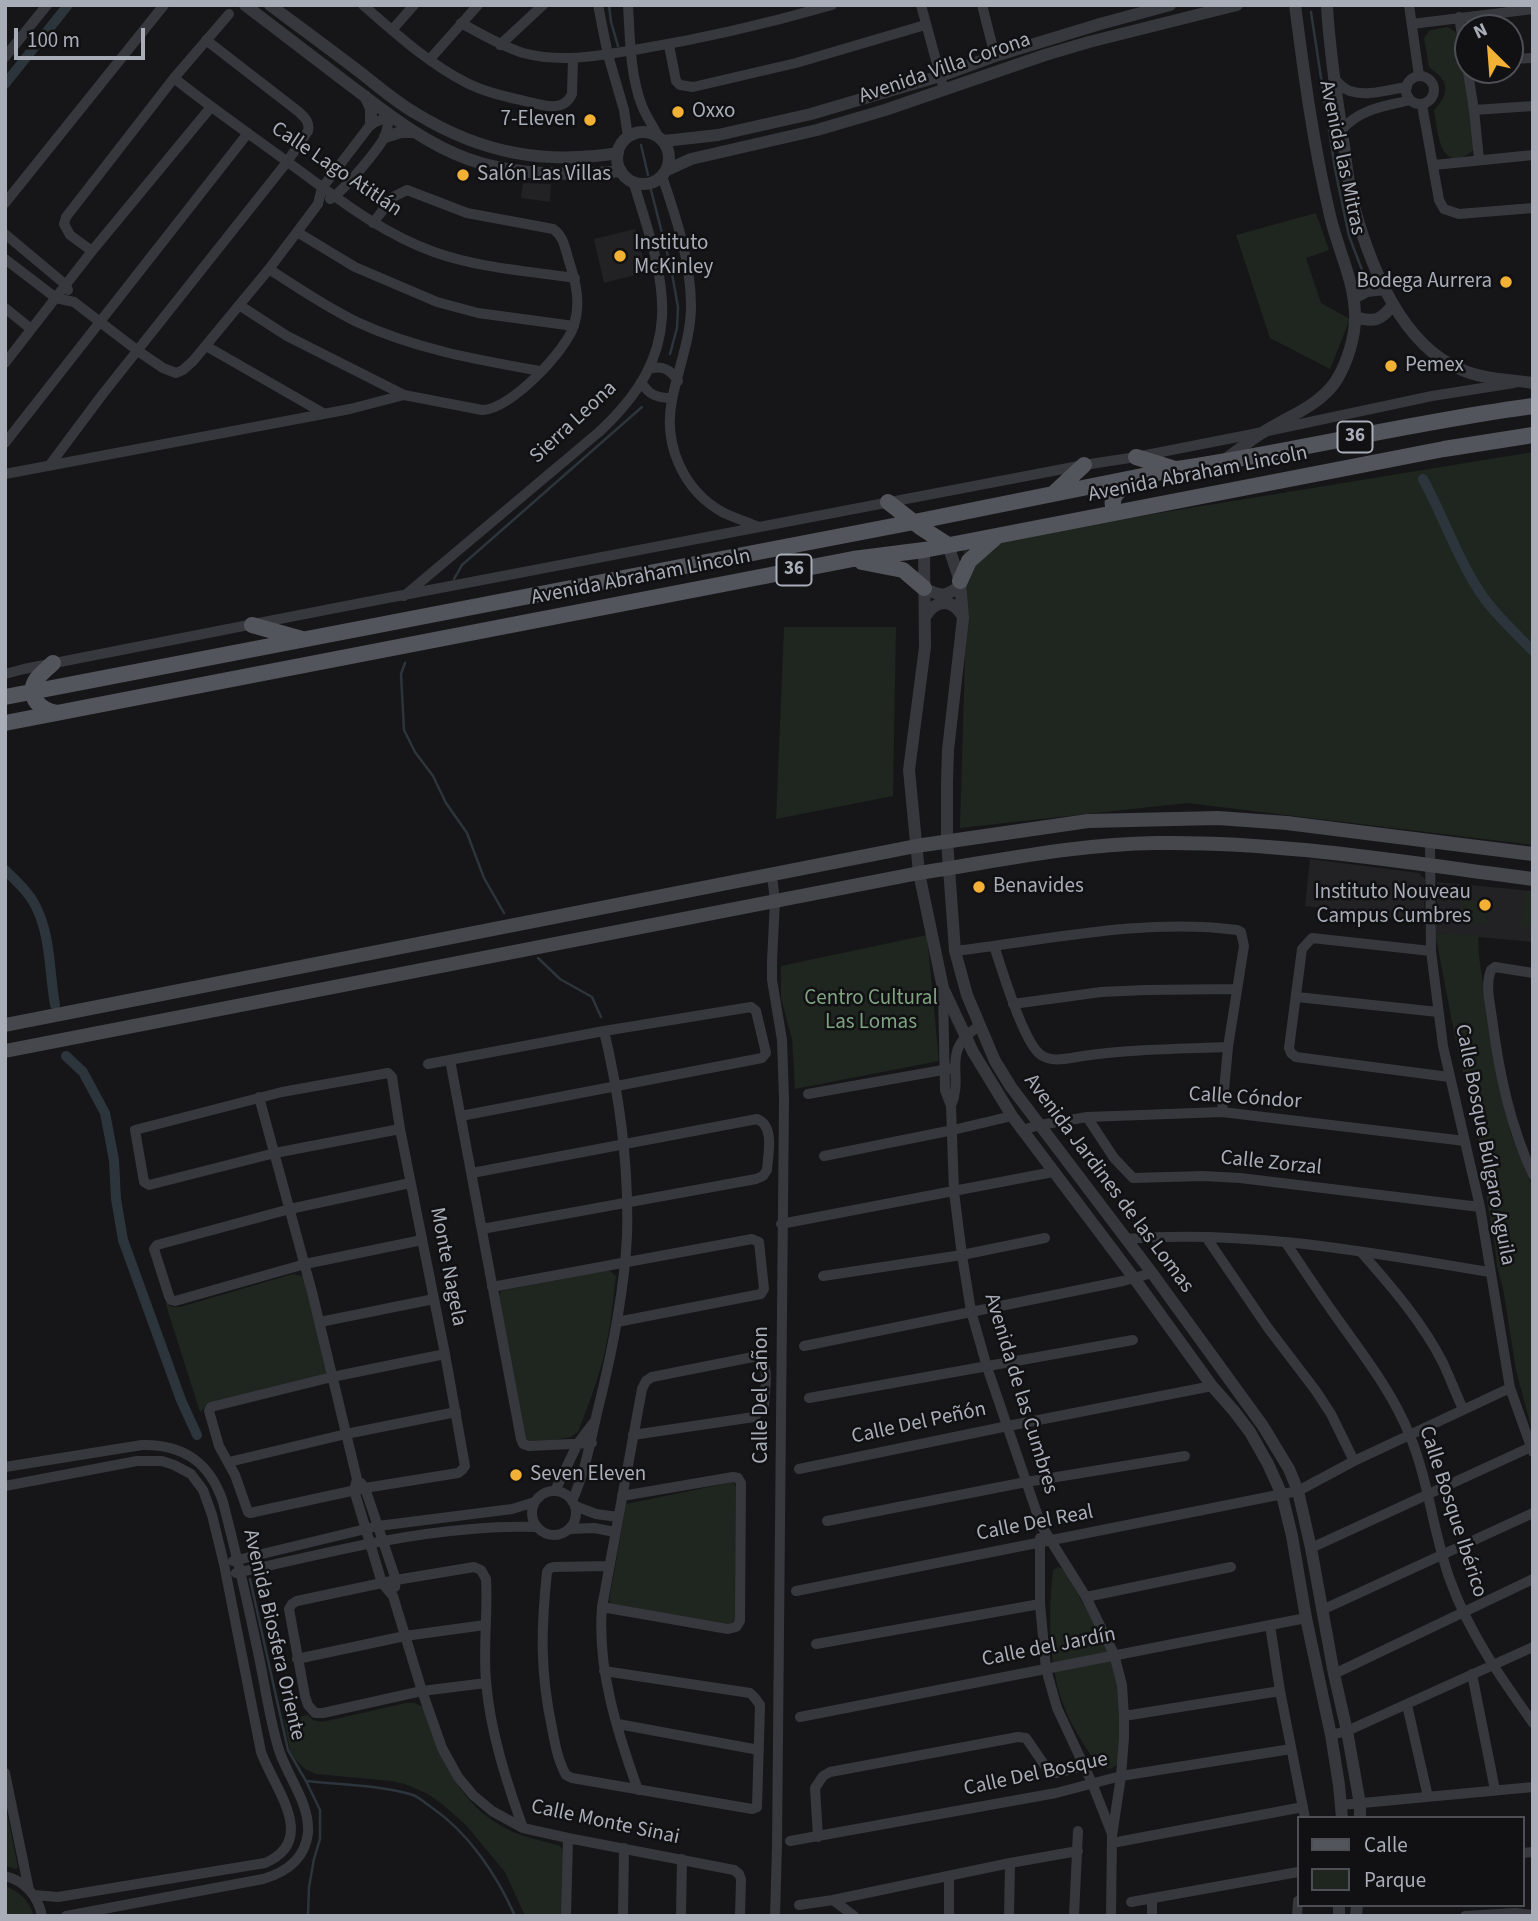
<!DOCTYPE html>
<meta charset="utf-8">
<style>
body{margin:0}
#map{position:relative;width:1538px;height:1921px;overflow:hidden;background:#161618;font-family:"Source Sans 3",sans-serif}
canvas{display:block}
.frame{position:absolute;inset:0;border:7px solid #a8adb8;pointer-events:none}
.legend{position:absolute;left:1297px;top:1816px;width:228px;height:91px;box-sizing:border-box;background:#111113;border:2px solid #4d4f55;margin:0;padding:9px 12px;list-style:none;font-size:21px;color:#a8adb8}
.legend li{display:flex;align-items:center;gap:14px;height:35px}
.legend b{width:35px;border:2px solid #4d4f55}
.north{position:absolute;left:1454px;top:14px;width:70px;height:70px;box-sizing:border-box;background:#111113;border:2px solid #4d4f55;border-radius:50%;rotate:335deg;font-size:19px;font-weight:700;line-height:28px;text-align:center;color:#a8adb8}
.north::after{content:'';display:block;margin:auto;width:24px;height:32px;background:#f2b134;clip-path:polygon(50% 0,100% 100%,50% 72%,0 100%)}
.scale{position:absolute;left:14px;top:28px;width:131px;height:32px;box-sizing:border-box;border:4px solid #a8adb8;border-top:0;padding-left:9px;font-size:21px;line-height:24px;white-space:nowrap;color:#a8adb8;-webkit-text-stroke:5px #111113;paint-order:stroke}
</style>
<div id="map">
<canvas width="1538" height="1921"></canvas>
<div class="frame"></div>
<ul class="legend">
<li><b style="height:9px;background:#53555c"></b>Calle</li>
<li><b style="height:19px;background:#1e261f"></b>Parque</li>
</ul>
<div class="north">N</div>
<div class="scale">100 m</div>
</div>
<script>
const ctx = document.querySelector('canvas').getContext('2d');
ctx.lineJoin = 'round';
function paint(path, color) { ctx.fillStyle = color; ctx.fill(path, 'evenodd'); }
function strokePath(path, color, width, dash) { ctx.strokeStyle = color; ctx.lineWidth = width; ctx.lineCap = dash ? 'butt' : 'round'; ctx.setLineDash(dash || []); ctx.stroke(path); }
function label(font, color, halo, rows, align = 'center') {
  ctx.font = font + ' "Source Sans 3",sans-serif'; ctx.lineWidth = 5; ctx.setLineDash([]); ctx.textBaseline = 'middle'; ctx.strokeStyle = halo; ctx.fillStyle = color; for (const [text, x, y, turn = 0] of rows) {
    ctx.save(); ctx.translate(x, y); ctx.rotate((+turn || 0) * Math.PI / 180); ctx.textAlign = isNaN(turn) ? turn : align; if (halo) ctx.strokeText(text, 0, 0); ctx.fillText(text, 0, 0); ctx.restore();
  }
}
const built = new Path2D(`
 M523,183L551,184L550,202L521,198Z
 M635,229L647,272L604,283L594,239Z
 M1310,859L1419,873L1425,879L1424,923L1305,906Z
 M1437,882L1533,891V942L1435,933L1437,918Z`);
const green = new Path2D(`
 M1448,27L1457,33L1477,145C1472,152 1468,156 1460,158C1438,164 1437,124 1434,110C1442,102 1450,90 1442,79C1439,74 1433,71 1429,67L1424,38L1430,30Z
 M1316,213L1329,250L1306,258L1321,303L1350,319L1330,369L1270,338L1236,235Z
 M1533,452V845L1187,803L960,828L967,587L963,545Z
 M784,627H896L893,796L776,819Z
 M1525,891H1533V927H1520Z
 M1462,899L1490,903L1486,925L1459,921Z
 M1435,933L1478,935L1479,956L1490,1038L1499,1087L1511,1134L1533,1188V1434L1516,1370L1503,1288L1497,1266L1495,1245L1487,1201L1484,1164L1455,1037Z
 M927,935L939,1061L795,1089L792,1039L781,998V966Z
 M609,1270L616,1276L610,1326L603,1360L592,1395L578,1432L571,1437L533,1444L524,1438L498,1297L501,1291Z
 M293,1274L303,1276L328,1369L326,1374L208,1405L200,1412L165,1302L172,1307H180Z
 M733,1482L737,1488L736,1619L730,1624L611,1604L609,1601L626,1504Z
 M1058,1567L1063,1569L1108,1646L1119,1685V1763L1111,1769L1098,1766C1086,1748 1073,1729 1065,1709C1048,1666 1048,1616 1053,1570Z
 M406,1703H415L423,1707C439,1758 461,1809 513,1832C528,1838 544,1841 560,1846L563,1850L562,1916H525L505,1872L465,1824L442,1804L428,1794L405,1784L391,1781L316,1774L305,1769L296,1760L290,1751L284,1720L308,1715L313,1720L322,1722Z
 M5,1803L18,1867L16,1869L5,1866Z
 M5,1886C20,1892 29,1900 34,1916H5Z`);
const stream = new Path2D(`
 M609,5L611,22L618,46
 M1311,12L1335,169L1349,236L1362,270
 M641,145L648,175
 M651,190L671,268L678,307L677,328L670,354
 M454,579L462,565L642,407
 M405,663L401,674L404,730L415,752L433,776L446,803L467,833L484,878L504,913
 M538,958L560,979L592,997L601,1017
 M250,1579L288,1750L306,1781L320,1810V1839L314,1859L309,1887L308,1916
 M306,1781C341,1785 380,1785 413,1795C419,1797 425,1803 431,1807C468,1832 497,1875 515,1916`);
const canal = new Path2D(`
 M5,84L68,5
 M1423,479C1442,514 1455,552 1476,586C1491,611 1513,630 1533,651
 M5,870C15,880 27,890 34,903C51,933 49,971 55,1005
 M66,1056L83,1072L105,1113L114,1160L116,1199L123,1240L181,1400L197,1435`);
const minor = new Path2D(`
 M363,5C395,33 429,64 467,83C487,93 508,97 529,102C544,106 564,112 572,94L573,59
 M598,5L608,55L624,110L628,137
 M628,5C630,38 630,75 642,106C646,116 653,126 658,136
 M921,5L944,90
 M982,5L995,56
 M1409,5L1419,76
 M1459,17L1474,110L1479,159
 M461,23C481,34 501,46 523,53C561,63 597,56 634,50C701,39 766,24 832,5
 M1412,24L1533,9
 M392,30L414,5
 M500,45L543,5
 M669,45L676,81L680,85L693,87L796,63L925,25
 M5,57L47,5
 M430,59L478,5
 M1510,59L1533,58
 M1406 90a14 14 0 1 1 28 0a14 14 0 1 1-28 0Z
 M1333,77C1338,83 1343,89 1350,91C1367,97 1390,89 1407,87
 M174,78C210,107 248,133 285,160C332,194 378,232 434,252C479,268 527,271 575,278
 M1422,105L1439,200L1444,209L1459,214L1533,208
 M1474,110L1533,106
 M1342,129C1362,108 1383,107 1410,100
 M1434,165L1533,155
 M662,176C676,217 691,262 691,306C691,339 678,368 672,400C663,444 683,491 724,513C735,518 747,522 759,527
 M330,199C343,192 376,152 384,138C387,132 388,123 390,116
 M5,203L164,5
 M297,232L355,267L437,302L478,313L574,326
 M5,234L66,285L68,290
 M92,251L70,235L64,224L66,217L174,78L229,14
 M5,259L56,298L74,302L138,351L163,368L176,373L183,370L193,361L269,269L297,232L318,204L322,188L371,124L390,116
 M269,269C298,288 326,307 357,322C415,349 478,360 540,371
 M239,305L287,336L404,395L482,410C509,411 567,350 574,325C581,302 576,283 569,261C565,249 564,236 553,229L467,213L407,190L393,197L373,223
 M5,308L31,329
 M206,346L323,413
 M5,363L92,251L211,107
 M649,369C662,365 670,369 678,381
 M641,382C649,395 657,398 672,398
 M5,443L248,133
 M49,466L102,395L287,162L308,131C310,122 305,118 299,112L206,40
 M5,474L350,409L404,395
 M404,596L599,432C689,348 666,286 633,181
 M5,674L24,669C377,599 731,532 1084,465L1136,457L1263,432L1432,396L1514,383
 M1430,841L1431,951L1443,1046L1480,1207L1510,1388L1533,1452
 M772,876L775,901L772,961V980L782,1040L784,1100L777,1846L775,1916
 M994,946C1002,969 1023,1042 1041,1055C1052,1063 1069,1058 1083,1056C1131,1049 1179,1049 1228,1047
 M955,951C1048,940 1142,918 1237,930L1241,932L1244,946L1228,1047L1222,1112
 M1431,951L1312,938L1302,949L1289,1048L1291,1053L1296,1057L1449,1077
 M1533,973L1495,967L1491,970C1485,985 1490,1003 1492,1018C1499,1073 1510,1125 1533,1175
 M943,991L945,1090L951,1106L954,1192L962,1255L971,1311L987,1367L1041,1525L1086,1597L1114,1654L1122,1685L1124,1716V1738L1121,1776L1112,1836L1111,1916
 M1297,997L1438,1012
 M1013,1004L1101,992L1146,990L1236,989
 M450,1060L521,1439L523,1444L529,1446L592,1443
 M428,1064L604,1031L751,1007L756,1011L766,1053L762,1058L461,1116
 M808,1094L954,1068
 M259,1097L312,1292L357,1479L354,1490L382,1583L393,1596L422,1691L442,1748L458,1777L473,1795L492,1811L523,1828L568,1838L734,1870L739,1874L741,1879L740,1916
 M951,1106C965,1073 939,1052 979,1026
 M1087,1117L1114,1158L1133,1178L1203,1176L1240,1178L1480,1207
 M400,1129L275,1153L149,1185L144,1182L135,1130L282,1092L388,1073L392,1077L400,1129L445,1354L465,1466L462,1470L458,1473L365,1488L250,1513L248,1512L235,1475L219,1446L209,1411L211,1407L332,1377L445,1354
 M1022,1130L1040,1125L1087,1117L1222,1112L1465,1141
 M824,1156L953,1130L1012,1116
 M472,1173L757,1119C775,1126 768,1154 767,1170L763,1176L756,1179L482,1229
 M410,1183L290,1209L157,1245L154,1249L169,1296L171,1300L175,1301L305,1264L422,1240
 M781,1224L1053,1172
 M1206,1237L1268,1328L1316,1391L1331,1414L1354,1461
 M1126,1239C1248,1229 1371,1253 1490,1272
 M1286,1243C1303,1268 1319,1293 1337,1318C1364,1356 1393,1393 1410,1436C1429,1482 1433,1533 1450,1580C1469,1633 1501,1678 1533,1723
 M1361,1252C1391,1286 1423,1323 1443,1363C1450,1378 1456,1394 1463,1409
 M823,1276L962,1255L1045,1238
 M492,1287L752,1239L759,1242L764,1289L761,1294L617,1322
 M320,1322L434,1299
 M804,1346L1123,1281L1152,1273
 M809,1398L1133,1340
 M633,1435L754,1417L764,1407C764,1392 771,1366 758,1356L652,1377L646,1381L642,1389L602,1607C597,1669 617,1731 638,1790
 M229,1462L346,1434L456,1412
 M5,1467L142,1445C184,1444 210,1463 223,1502C235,1549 246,1595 256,1643C264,1677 268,1713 278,1747C286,1775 310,1802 308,1833C305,1859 287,1872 263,1879L66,1916
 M799,1469L1008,1426L1212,1386
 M361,1483L365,1488L396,1580L395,1587
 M5,1486L137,1461H162L174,1465L191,1474L203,1490L212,1515L224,1564L261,1752C274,1788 319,1840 265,1863L58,1897L34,1895
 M532 1513a22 22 0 1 1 44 0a22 22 0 1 1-44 0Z
 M555,1491L578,1443L594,1422
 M572,1501C586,1470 590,1442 598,1409C612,1353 624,1295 627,1236C629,1168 620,1098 604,1031
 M575,1506L596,1514L618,1517
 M827,1521L1026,1482L1185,1456
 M570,1529L594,1528L615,1532
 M1040,1538V1604L1046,1669L1057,1708L1092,1783L1112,1834
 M1311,1548L1531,1447
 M233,1561L378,1526L512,1509L535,1502
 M236,1573C314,1556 392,1535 472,1529C494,1527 515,1526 537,1527
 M796,1591L1298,1491L1354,1461L1510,1388
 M1086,1597L1231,1567
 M602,1607L728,1629L736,1627L740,1621L741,1483L738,1478L733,1477L622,1496
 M1322,1610L1533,1513
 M1270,1625L1280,1691L1305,1818
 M816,1644L1040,1604
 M297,1659L405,1636L485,1625
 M604,1671L750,1693L755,1698L760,1705L757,1807L752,1809L572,1778L566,1775C558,1761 555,1744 552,1728C540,1672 541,1629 547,1572L550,1568L554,1567L609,1566
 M1334,1674L1533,1579
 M1472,1674L1495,1790
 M486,1683L422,1691L323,1713H315L308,1705L305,1696L289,1609L292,1604L297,1601L396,1580L474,1567L481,1570L486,1579C488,1613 483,1647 486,1681C490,1731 506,1780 523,1828
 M1407,1705L1428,1797
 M1124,1716L1280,1691
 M800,1717L1306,1618
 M618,1724L759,1750
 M1331,1735L1347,1731L1533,1647
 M5,1773L29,1890
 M1341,1805L1533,1787
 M818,1837L815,1788L823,1776L830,1772L1018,1737L1026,1738L1050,1773H1057L1084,1766
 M790,1841L1056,1793L1121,1776L1291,1749
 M1112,1843L1303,1807
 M1522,1853L1533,1852
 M5,1876C25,1881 38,1896 42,1916
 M833,1900L854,1916
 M1131,1902L1298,1872
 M799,1905L833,1900L1010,1863L1078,1851
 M566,1916L568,1838
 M623,1916L624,1848
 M681,1916L682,1859
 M949,1916V1876
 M1009,1916L1010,1863
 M1074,1916L1078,1831
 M1152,1916V1899
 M1297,1916L1298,1901
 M1465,1916L1515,1913L1533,1915`);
const tertiary = new Path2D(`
 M245,5C280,32 316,59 351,86C387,113 424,143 468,159C516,176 570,176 621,171
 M270,5C301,28 331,50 361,73C379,87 397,103 417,114C481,153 544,165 618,153
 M1327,5C1329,46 1335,86 1341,126C1346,154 1347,183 1355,210C1371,267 1402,345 1460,369C1484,380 1508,379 1533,383
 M365,96L371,108V124
 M617 158a26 26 0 1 1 52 0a26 26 0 1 1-52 0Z
 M385,137L401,132H415
 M664,141L718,135L811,114L940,76L995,56L1100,24L1170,5
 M667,170L691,159L817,130L885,110L1045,55L1089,42L1237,5
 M1354,298L1367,291L1385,289
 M1355,317C1375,323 1381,320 1393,305
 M1223,461C1236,452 1249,441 1262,433C1288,416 1318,407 1336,381C1347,363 1356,336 1355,314C1354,278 1336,246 1329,211C1313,143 1304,74 1295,5
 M948,545L960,581L963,618L948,750L947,782V841L955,951L967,995L995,1061L1011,1087L1152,1273L1263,1426L1289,1469L1298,1491L1311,1548L1334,1674L1347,1731L1360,1804V1818
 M924,550L925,647L909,770L919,873L943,988L973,1052L1012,1116L1134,1278L1212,1386L1234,1411L1250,1432L1268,1464L1282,1495L1292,1536L1306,1618L1331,1735L1339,1785L1342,1818
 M924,588C941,597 946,597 961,585
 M925,617C936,599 952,598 963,617
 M1339,1916V1905
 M1356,1916L1357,1905`);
const secondary = new Path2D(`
 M5,1025L916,846L1088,821L1218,818L1287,823L1533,854
 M5,1051L919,873C998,861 1076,844 1156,843C1282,841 1408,863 1533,879`);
const primary = new Path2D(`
 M1136,457L1175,469
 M1055,492L1084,465
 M888,502L920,527L948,545
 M1115,512C1107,497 1121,488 1133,481
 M862,562L903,570L924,588
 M960,581L969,561L995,538
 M252,625L302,639
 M53,663C48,668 40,674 36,680C25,697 42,711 57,713
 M5,697L914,522L1177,469C1296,451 1413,422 1533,406
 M5,723L853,559L924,550L1444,449L1533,435`);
const markers = [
 [678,112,7,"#f2b134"],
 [590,120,7,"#f2b134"],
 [463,175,7,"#f2b134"],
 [620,256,7,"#f2b134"],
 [1506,282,7,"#f2b134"],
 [1391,366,7,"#f2b134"],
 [979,887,7,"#f2b134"],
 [1485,905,7,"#f2b134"],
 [516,1475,7,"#f2b134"]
];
const shields = [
 [1355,437,35],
 [794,570,35]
];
const shieldNames = [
 ["36",1355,437],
 ["36",794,570]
];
const streetNames = [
 ["Avenida Villa Corona",945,69,-19],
 ["Avenida las Mitras",1341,158,78],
 ["Calle Lago Atitlán",336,170,34],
 ["Sierra Leona",574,423,-43],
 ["Avenida Abraham Lincoln",1198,475,-11],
 ["Avenida Abraham Lincoln",641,578,-11],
 ["Calle Cóndor",1245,1099,4],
 ["Calle Bosque Búlgaro Aguila",1484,1145,79],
 ["Calle Zorzal",1271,1164,6],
 ["Avenida Jardines de las Lomas",1108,1184,53],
 ["Monte Nagela",447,1267,79],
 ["Avenida de las Cumbres",1020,1394,73],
 ["Calle Del Cañon",762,1395,-90],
 ["Calle Del Peñón",919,1424,-12],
 ["Calle Bosque Ibérico",1452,1512,72],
 ["Calle Del Real",1035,1524,-11],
 ["Avenida Biosfera Oriente",273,1635,77],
 ["Calle del Jardín",1049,1648,-11],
 ["Calle Del Bosque",1036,1775,-12],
 ["Calle Monte Sinai",605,1823,12]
];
const poiNames = [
 ["Oxxo",692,112],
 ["7-Eleven",576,120,"right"],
 ["Salón Las Villas",477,175],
 ["Instituto",634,244],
 ["McKinley",634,268],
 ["Bodega Aurrera",1492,282,"right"],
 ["Pemex",1405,366],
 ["Benavides",993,887],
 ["Instituto Nouveau",1471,893,"right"],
 ["Campus Cumbres",1471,917,"right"],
 ["Seven Eleven",530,1475]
];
const parkNames = [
 ["Centro Cultural",871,999],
 ["Las Lomas",871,1023]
];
paint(built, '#222225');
paint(green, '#1e261f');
strokePath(stream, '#2c353c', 2.5);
strokePath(canal, '#2c353c', 10);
strokePath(minor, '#37383d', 10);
strokePath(tertiary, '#37383d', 12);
strokePath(secondary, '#45474d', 14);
strokePath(primary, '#53555c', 16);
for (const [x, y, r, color] of markers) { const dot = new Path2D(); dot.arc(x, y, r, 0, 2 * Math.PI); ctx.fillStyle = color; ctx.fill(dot); strokePath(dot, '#111113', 2.5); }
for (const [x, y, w] of shields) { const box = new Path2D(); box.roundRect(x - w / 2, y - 15.5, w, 31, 5); ctx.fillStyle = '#111113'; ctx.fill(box); strokePath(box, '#a8adb8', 2); }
label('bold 19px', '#a8adb8', null, shieldNames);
label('21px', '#a8adb8', '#111113', streetNames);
label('21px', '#a8adb8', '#111113', poiNames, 'left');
label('21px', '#7fa381', '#111113', parkNames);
</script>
